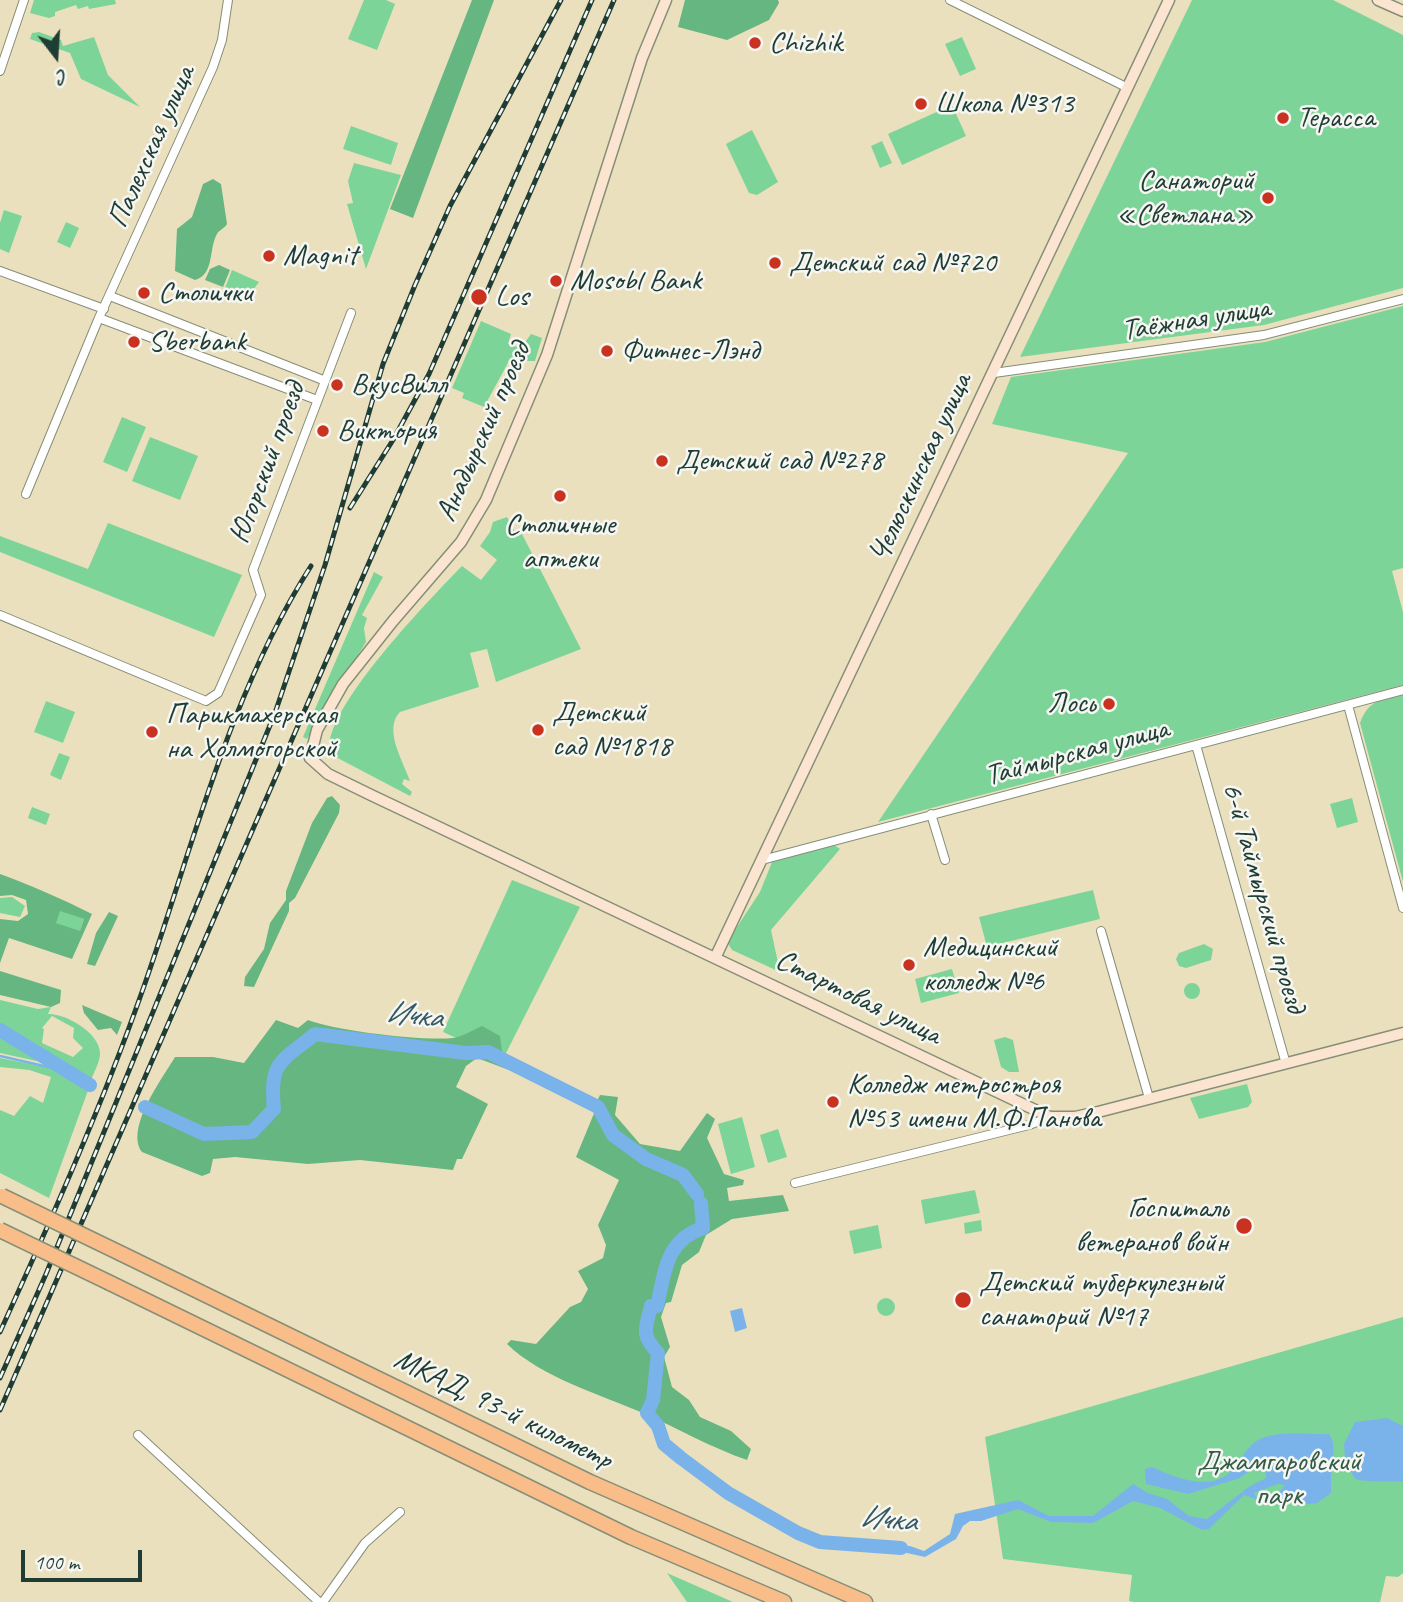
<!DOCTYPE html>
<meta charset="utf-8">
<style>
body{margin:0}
#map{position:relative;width:1403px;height:1602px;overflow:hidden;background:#ebe0bd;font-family:Caveat,sans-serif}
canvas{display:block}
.north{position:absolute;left:21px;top:21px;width:70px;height:70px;-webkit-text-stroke:5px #f6f6f2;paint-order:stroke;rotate:163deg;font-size:19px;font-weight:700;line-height:28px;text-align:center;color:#1f3d34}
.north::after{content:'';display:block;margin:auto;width:24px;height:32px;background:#1f3d34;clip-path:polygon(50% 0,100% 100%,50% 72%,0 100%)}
.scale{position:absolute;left:21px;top:1550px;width:121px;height:32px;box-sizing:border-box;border:4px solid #1f3d34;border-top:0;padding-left:9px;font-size:21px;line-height:24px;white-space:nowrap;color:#1f3d34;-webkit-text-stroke:5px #f6f6f2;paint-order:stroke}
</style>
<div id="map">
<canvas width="1403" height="1602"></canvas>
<div class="north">С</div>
<div class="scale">100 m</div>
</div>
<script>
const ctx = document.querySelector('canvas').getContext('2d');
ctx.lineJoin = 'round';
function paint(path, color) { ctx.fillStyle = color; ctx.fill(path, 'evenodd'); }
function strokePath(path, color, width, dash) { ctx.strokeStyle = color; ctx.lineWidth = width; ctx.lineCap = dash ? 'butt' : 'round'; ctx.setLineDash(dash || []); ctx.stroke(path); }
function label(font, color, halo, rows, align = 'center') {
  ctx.font = font + ' Caveat,sans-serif'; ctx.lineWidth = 5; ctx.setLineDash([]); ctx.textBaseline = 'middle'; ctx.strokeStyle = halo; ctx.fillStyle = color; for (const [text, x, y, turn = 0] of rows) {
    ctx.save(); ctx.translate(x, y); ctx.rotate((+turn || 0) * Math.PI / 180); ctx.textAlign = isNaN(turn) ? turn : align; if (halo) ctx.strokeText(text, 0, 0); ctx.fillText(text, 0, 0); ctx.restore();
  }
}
const green = new Path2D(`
 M34,0H115L116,4L89,9L88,6L78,9L76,5L55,12V16L49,18L30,13Z
 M364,0H386L395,4L377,50L348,39Z
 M1192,0H1333L1403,35V288L1264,325L1020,357Z
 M39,32L61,40L63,46L94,37L108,75L140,107L81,79L70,53L30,39L32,33Z
 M962,37L976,69L960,76L945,44Z
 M952,105L966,136L902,165L888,134Z
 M351,126L398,143L391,165L343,149Z
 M752,130L778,182L757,195L749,193L726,144Z
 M882,141L892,163L880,168L871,146Z
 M354,163L401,175L366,269L347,204L353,203L348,181Z
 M4,210L22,216L9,253L0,249V223Z
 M66,222L79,228L70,248L57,242Z
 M232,270L259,282L248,297L225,288Z
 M1403,306V568L1392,571L1403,612V685L878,822L1128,453L992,424L1011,377L1265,342Z
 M481,321L511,334L508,344L521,348L531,334L542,338L535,361H509L484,407L462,398L464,393L452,388Z
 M122,417L146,427L127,472L103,462Z
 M150,437L198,456L180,500L132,481Z
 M507,517L517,536L522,534L581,649L496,682L487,649L470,653L479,687L400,712C383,729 403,761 410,781L404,779L402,784L412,792L410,796L330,754C318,713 433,596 462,566L481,580L497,560L480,546L490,532L493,522Z
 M108,523L242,575L214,637L0,552V536L88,569Z
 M374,572L383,577L362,615L367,618L364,628L366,642L307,739L303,737Z
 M1403,695V882L1360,723C1369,699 1380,701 1403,695Z
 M46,701L75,712L63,743L34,732Z
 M59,753L70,757L61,780L50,775Z
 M1352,798L1358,822L1337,828L1330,804Z
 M32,807L50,814L46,825L28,818Z
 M834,845L840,849L771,930L780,972L732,950L727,942L760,892L772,862Z
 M512,880L580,907L503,1059L443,1032Z
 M1093,890L1100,919L987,947L979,917Z
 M12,897L25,906L20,917L0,913V898Z
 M60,910L84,919L80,932L55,923Z
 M1204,944L1213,949L1211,960L1186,968L1179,966L1176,959L1179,953Z
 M952,969L959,993L921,1003L915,979Z
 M1184 991a8 8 0 1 1 16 0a8 8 0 1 1-16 0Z
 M0,1000L38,1009L51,1007L48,1014C65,1013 100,1033 100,1053C100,1062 94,1072 91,1080L0,1023ZM52,1016L74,1028L73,1038L83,1048L73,1057L42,1043L44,1029L42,1028Z
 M0,1034L51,1063L50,1064L0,1053Z
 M1005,1037L1013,1040L1019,1072H1009L1001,1067L994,1040Z
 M0,1058L66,1071L90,1085L49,1198L0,1173V1110L14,1116L30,1096L43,1103L51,1077L29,1070L0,1067Z
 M1247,1084L1252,1102L1248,1107L1199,1119L1190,1098Z
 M742,1117L755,1167L731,1174L718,1124Z
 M778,1129L787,1157L768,1163L760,1135Z
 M975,1190L980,1213L925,1224L921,1200Z
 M981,1220L982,1231L965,1234L964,1223Z
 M878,1225L882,1248L854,1254L849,1231Z
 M877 1307a9 9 0 1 1 18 0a9 9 0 1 1-18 0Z
 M1403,1317V1573L1398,1577L1386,1576L1380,1602H1134L1129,1601L1132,1575L1003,1559L985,1437Z
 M667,1573L733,1602H687Z`);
const forest = new Path2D(`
 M472,0H494L413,218L390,209Z
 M685,0H778L779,3L769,20L727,40L678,27Z
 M213,179L221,184L227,224C224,229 218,230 216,236C209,250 214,275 195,280L175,271L177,229L192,217L203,184Z
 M219,265L230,270L223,287L205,280L210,269Z
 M332,796L340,805L339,813L295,898L289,903V911L254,987L244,986L245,977L264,949L270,923L286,900V891L312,823L327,798Z
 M0,874C33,886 62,899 92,914L72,959L9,938L0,963V919L18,921L28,914L26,900L12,895L0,896ZM60,911L84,919L80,931L56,923Z
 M109,912L118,916L95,966L87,964L96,933Z
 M0,971L61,990L60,1003L51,1007L0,995Z
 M82,1005L122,1022L117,1035L111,1028L98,1030L84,1013Z
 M276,1020L298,1028L308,1020C336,1031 422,1041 453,1038C462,1037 473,1030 482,1026L500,1036L503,1059L595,1105L600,1095L618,1097L615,1115L640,1144L680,1151L707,1113L715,1119L707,1138L724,1174L744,1180L743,1185L727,1188L729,1201L783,1195L789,1211L732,1219L706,1235L699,1252L682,1265L671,1302L666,1303L661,1317L670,1347L664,1357L672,1387L689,1400L700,1417L731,1431L751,1449L747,1460C712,1448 679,1429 645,1414C600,1394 542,1378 507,1344L511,1340L536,1344L570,1307L581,1302L588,1289L578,1271L603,1258L606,1245L598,1225L619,1180L576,1157L595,1111L525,1076L477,1058L466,1066L456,1087L488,1104L462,1159H457L453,1170L360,1160L308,1164L235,1157L213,1159L210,1173L202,1176L142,1152C125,1128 162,1079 175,1057H213L244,1063Z`);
const water = new Path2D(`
 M742,1308L747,1328L735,1332L730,1311Z
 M1387,1418L1403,1426V1482C1393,1480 1362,1483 1356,1479C1352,1476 1351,1469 1347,1465L1331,1468V1493L1317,1503L1298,1505L1293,1500H1281L1280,1491L1285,1485L1278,1484L1254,1493L1258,1500L1244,1495L1209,1529L1202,1530L1160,1508L1133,1501L1093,1523L1051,1522L1018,1509L981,1521H970L963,1526L956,1539L925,1557L884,1548L885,1545L910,1546L924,1551L950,1534L955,1514L1018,1500L1049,1516H1093L1133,1484L1148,1493L1167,1499L1189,1516L1207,1519L1250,1486L1266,1478L1265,1469L1256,1466L1240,1478L1188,1494L1146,1484L1145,1469L1152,1467C1176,1478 1213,1493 1233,1469C1241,1459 1247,1447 1258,1440C1278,1430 1307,1435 1329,1434L1333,1442L1334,1461L1345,1460L1344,1444L1355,1422Z`);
const stream = new Path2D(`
 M0,1056L66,1071`);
const river = new Path2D(`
 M0,1030L90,1085
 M145,1107L204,1134L252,1132L274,1109C269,1061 281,1062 315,1034L466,1053L488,1052L598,1107L613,1135L646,1159L683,1175L697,1194
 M701,1203L703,1228C666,1240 665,1271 657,1306H651C645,1330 641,1335 658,1353L653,1400L647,1413L658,1426L664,1444L681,1458L728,1493L798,1533L820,1542L901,1548`);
const street = new Path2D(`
 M950,0L1126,87
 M0,71L24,0
 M0,271L104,309
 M110,296L323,380
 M99,318L317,400
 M994,373L1264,335L1403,299
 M26,494L98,320L213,67L222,40L228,0
 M0,615L206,701L218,693L261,595L253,570L351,313
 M1348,705L1403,908
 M1196,745L1286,1064
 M931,814L945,860
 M762,860L1403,690
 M1101,931L1149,1098
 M795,1183L1029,1125L1050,1117
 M138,1435L319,1602
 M323,1602L365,1543L400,1512`);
const secondary = new Path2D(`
 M666,0L642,58L547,355L486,500L461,542L393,621L343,684L317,730L310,758L328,774L371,795L1050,1117H1075L1098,1112L1403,1033
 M1378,0L1403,11
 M716,956L1169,0`);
const highway = new Path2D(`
 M122,1254L590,1482L865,1602
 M110,1283L631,1537L784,1602`);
const rail = new Path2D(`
 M350,508L393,440L429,374L592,0
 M0,1332C51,1220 102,1106 143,989C193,847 229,694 311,566
 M0,1378L46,1274L275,713L325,565L383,364L415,285L450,206L561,0
 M0,1410L614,0`);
const highwayBridge = new Path2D(`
 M2,1196L122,1254
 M0,1230L110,1283`);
const markers = [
 [755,43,7,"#c8321e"],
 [921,104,7,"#c8321e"],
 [1283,118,7,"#c8321e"],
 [1268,198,7,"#c8321e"],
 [269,256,7,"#c8321e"],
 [775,263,7,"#c8321e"],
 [556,281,7,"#c8321e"],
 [144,293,7,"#c8321e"],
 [479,297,9,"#c8321e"],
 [134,342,7,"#c8321e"],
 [607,351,7,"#c8321e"],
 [337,385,7,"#c8321e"],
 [323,431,7,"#c8321e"],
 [662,461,7,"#c8321e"],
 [560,496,7,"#c8321e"],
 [1109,704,7,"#c8321e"],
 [538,730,7,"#c8321e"],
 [152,732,7,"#c8321e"],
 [909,965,7,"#c8321e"],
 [833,1102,7,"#c8321e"],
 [1244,1226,9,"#c8321e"],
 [963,1300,9,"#c8321e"]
];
const poiNames = [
 ["Chizhik",769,43],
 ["Школа №313",935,104],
 ["Терасса",1297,118],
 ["Санаторий",1254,181,"right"],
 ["«Светлана»",1254,215,"right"],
 ["Magnit",283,256],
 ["Детский сад №720",789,263],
 ["Mosobl Bank",570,281],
 ["Столички",158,293],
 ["Los",495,297],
 ["Sberbank",148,342],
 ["Фитнес-Лэнд",621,351],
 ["ВкусВилл",351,385],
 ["Виктория",337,431],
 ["Детский сад №278",676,461],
 ["Столичные",560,525,"center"],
 ["аптеки",560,559,"center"],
 ["Лось",1095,704,"right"],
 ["Детский",552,713],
 ["сад №1818",552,747],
 ["Парикмахерская",166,715],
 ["на Холмогорской",166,749],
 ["Медицинский",923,948],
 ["колледж №6",923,982],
 ["Колледж метростроя",847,1085],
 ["№53 имени М.Ф.Панова",847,1119],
 ["Госпиталь",1228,1209,"right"],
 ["ветеранов войн",1228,1243,"right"],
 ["Детский туберкулезный",979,1283],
 ["санаторий №17",979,1317]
];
const streetNames = [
 ["Палехская улица",152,147,-66],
 ["Таёжная улица",1196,320,-9],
 ["Анадырский проезд",484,432,-66],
 ["Югорский проезд",268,463,-70],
 ["Челюскинская улица",921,468,-65],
 ["Таймырская улица",1077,753,-15],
 ["6-й Таймырский проезд",1263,898,74],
 ["Стартовая улица",858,998,26],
 ["МКАД, 93-й километр",503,1410,26]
];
const parkNames = [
 ["Джамгаровский",1279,1462],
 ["парк",1279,1496]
];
const waterNames = [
 ["Ичка",414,1016,6],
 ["Ичка",888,1520,5]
];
paint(green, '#7dd499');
paint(forest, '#66b681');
paint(water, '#7ab3ea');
strokePath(stream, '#7ab3ea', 2.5);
strokePath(river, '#7ab3ea', 14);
strokePath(street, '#858e78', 10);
strokePath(secondary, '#858e78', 13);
strokePath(highway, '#858e78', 17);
strokePath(street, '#fff', 8);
strokePath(secondary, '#fce5d0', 10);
strokePath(highway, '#f8bd89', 14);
strokePath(rail, '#1f3d34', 5);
strokePath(rail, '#f6f6f2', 2.5, [8]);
strokePath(highwayBridge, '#858e78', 17, []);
strokePath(highwayBridge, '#f8bd89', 14);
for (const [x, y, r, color] of markers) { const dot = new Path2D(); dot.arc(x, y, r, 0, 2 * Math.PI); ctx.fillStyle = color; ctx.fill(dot); strokePath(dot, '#f6f6f2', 2.5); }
label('30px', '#1f3d34', '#f6f6f2', poiNames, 'left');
label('30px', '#1f3d34', '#f6f6f2', streetNames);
label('30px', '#325b48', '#f6f6f2', parkNames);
label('italic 32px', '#365a62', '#f6f6f2', waterNames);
</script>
